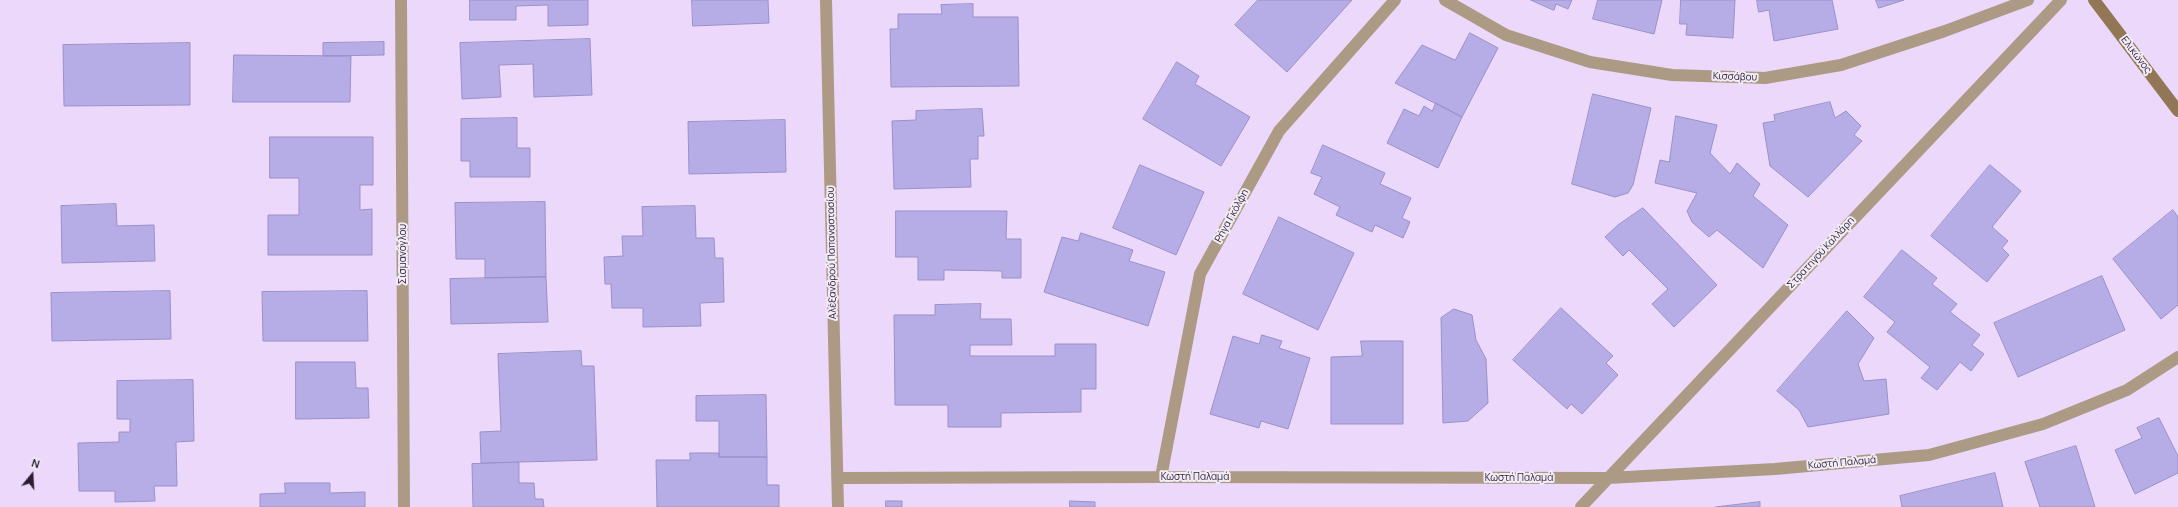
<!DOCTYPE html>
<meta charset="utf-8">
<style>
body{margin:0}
#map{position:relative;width:2178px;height:507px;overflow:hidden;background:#ecd8fa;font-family:Manrope,sans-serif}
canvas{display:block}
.north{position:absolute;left:12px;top:455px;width:40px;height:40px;-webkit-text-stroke:3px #f2ecf7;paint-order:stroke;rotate:18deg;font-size:11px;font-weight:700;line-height:16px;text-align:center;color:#2b1e33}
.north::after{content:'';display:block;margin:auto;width:14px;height:18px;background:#2b1e33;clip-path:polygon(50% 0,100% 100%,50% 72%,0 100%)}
</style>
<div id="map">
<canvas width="2178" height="507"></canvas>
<div class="north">N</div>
</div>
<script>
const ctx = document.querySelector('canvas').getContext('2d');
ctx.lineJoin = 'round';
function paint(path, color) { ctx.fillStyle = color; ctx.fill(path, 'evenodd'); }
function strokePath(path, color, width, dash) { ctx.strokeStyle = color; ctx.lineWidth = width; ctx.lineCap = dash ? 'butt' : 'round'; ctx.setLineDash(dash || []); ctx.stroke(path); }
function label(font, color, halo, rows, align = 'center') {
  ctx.font = font + ' Manrope,sans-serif'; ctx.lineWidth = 4; ctx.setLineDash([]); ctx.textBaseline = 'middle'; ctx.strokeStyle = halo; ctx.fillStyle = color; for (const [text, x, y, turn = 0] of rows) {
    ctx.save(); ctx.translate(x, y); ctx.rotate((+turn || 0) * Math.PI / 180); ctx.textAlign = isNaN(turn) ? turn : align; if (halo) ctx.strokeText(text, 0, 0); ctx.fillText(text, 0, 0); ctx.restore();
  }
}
const building = new Path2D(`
 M470,0H588V25L548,26V5L516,6V20H470Z
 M692,0H768L769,23L693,26Z
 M1258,0H1352L1287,72L1235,25Z
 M1531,0H1572L1568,9L1556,4L1554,10Z
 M1598,0H1662L1654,34L1593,19Z
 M1681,0H1735L1733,38L1686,35L1687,24H1680Z
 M1757,0H1832L1838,29L1774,41L1769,10L1759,12Z
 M1876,0H1904L1879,8Z
 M973,4V17H1018L1019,86L891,87L890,29H898V14H942L941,5Z
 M1470,33L1498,48L1462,117L1395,83L1422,45L1455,60Z
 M590,39L592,95L534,97L533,64L499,65L501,97L462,99L460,43Z
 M384,42V55L323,56V43Z
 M190,43V105L64,106L63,45Z
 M234,55L351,56L350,102H233Z
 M1177,62L1199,76L1195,84L1250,117L1221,166L1143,119Z
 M1593,94L1651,108L1633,185L1628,193L1615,197L1572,184Z
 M1830,102L1835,118L1846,111L1861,126L1854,135L1862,141L1808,197L1770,166L1763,123L1775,121L1774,115Z
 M1436,103L1462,117L1438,168L1387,143L1404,109L1419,116L1424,106L1432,111Z
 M982,109L984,136H978V159H970L971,187L894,189L892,121L916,120V111Z
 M1676,116L1717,125L1710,153L1730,174L1737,163L1760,184L1753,196L1788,225L1763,268L1717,230L1709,237L1692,222L1687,211L1697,193L1655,183L1660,160L1669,162Z
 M517,118V148H530V177H470V161H461V119Z
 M785,120L786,172L689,174L688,122Z
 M270,137H373V185H360V210L372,209V255H268V215H299V178H270Z
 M1323,145L1385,173L1380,184L1411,198L1402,218L1410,222L1403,238L1375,225L1372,232L1336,215L1340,207L1314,194L1322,177L1311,173Z
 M1140,165L1204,192L1176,255L1113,228Z
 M1990,165L2021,191L1992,227L2008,241L2002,248L2009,255L1987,282L1931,236Z
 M545,202L546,277L485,278V259H456L455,203Z
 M116,204L117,226L154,225L155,261L62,263L61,206Z
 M695,206L696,238H714L715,258H723L724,302L700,303L701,326L643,327V308H612L611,284H605L604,257L623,256L622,236H643L642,207Z
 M1643,208L1717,285L1674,327L1652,304L1668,289L1629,250L1623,256L1605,237L1618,225Z
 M2173,210L2178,217V305L2161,319L2113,259Z
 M896,211H1007L1006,239H1021V278H1002V271L944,270V280H918V257H896Z
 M1279,217L1354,253L1318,330L1243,294Z
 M1081,233L1133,250L1129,261L1165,272L1148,326L1044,292L1062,237L1078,241Z
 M1902,250L1937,278L1932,284L1957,304L1950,312L1980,335L1972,345L1984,354L1971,371L1960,362L1937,390L1921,378L1930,367L1887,332L1895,322L1864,297Z
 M2102,276L2125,330L2018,377L1994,323Z
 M546,277L548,322L451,324L450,279Z
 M170,291L171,339L52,341L51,293Z
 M367,291L368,341H263L262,292Z
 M981,304L980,319H1011L1012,345H970V356H1055V344H1096V389H1081V412L1001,413V427H948V405H895L894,315H935V305Z
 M1561,308L1613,356L1606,363L1618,375L1582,414L1571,404L1567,409L1513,360Z
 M1454,309L1472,315L1476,340L1486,359L1488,403L1468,421L1443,423L1441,318Z
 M1847,311L1874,338L1858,364L1864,381L1886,379L1889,414L1808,427L1799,410L1777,391Z
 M1262,335L1282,341L1279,348L1310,358L1288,429L1261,421L1259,428L1210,414L1233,336L1259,344Z
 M1361,341H1403V424H1331V357L1362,356Z
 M581,351L582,366H594L597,460L481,463L480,432L501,431L498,354Z
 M296,362H355L356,388H368L369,418L296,419Z
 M193,380L194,441L176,442L177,486H154L155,501L115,502V491H79L78,443L119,442V432H130V419H117V381Z
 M766,395L767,457H719V421H696V396Z
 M2159,418L2178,456V473L2135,494L2115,450L2142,438L2137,428Z
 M2076,446L2095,507H2040L2025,462Z
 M690,453H719V457H767V485H779V507H657L656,460H690Z
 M519,463V483H534L535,499H543L544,507H473L472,464Z
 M1995,473L2003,507H1902L1900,496Z
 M285,483H330V493L365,492V507H260V494L285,493Z
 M886,501H902V507H886Z
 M1070,501L1095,502V507H1070Z
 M1760,502V507H1716Z`);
const street = new Path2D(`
 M401,0L404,507
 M826,0L838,507
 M1445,0L1506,35L1590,62L1672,75L1765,78L1841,65L1945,31L2028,0
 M1161,477L1200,274L1279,131L1395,0
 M838,478L1161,477L1608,478L1775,469L1929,455L2043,424L2127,390L2178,357
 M1581,507L2061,0`);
const secondary = new Path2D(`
 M2094,0L2178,111`);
const streetNames = [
 ["Ελικώνος",2136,55,53],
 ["Κισσάβου",1735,77,2],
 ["Ρήγα Γκόλφη",1232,216,-61],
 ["Αλέξανδρού Παπαναστασίου",832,253,-91],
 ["Στρατηγού Καλλάρη",1821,253,-47],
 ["Σισμανόγλου",403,254,-90],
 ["Κωστή Παλαμά",1842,463,-5],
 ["Κωστή Παλαμά",1195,477],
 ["Κωστή Παλαμά",1519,478]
];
paint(building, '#b6ade7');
strokePath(building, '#9a90c9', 1);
strokePath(street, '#ac9a84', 12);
strokePath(secondary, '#927757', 12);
label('10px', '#2b1e33', '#f2ecf7', streetNames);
</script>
